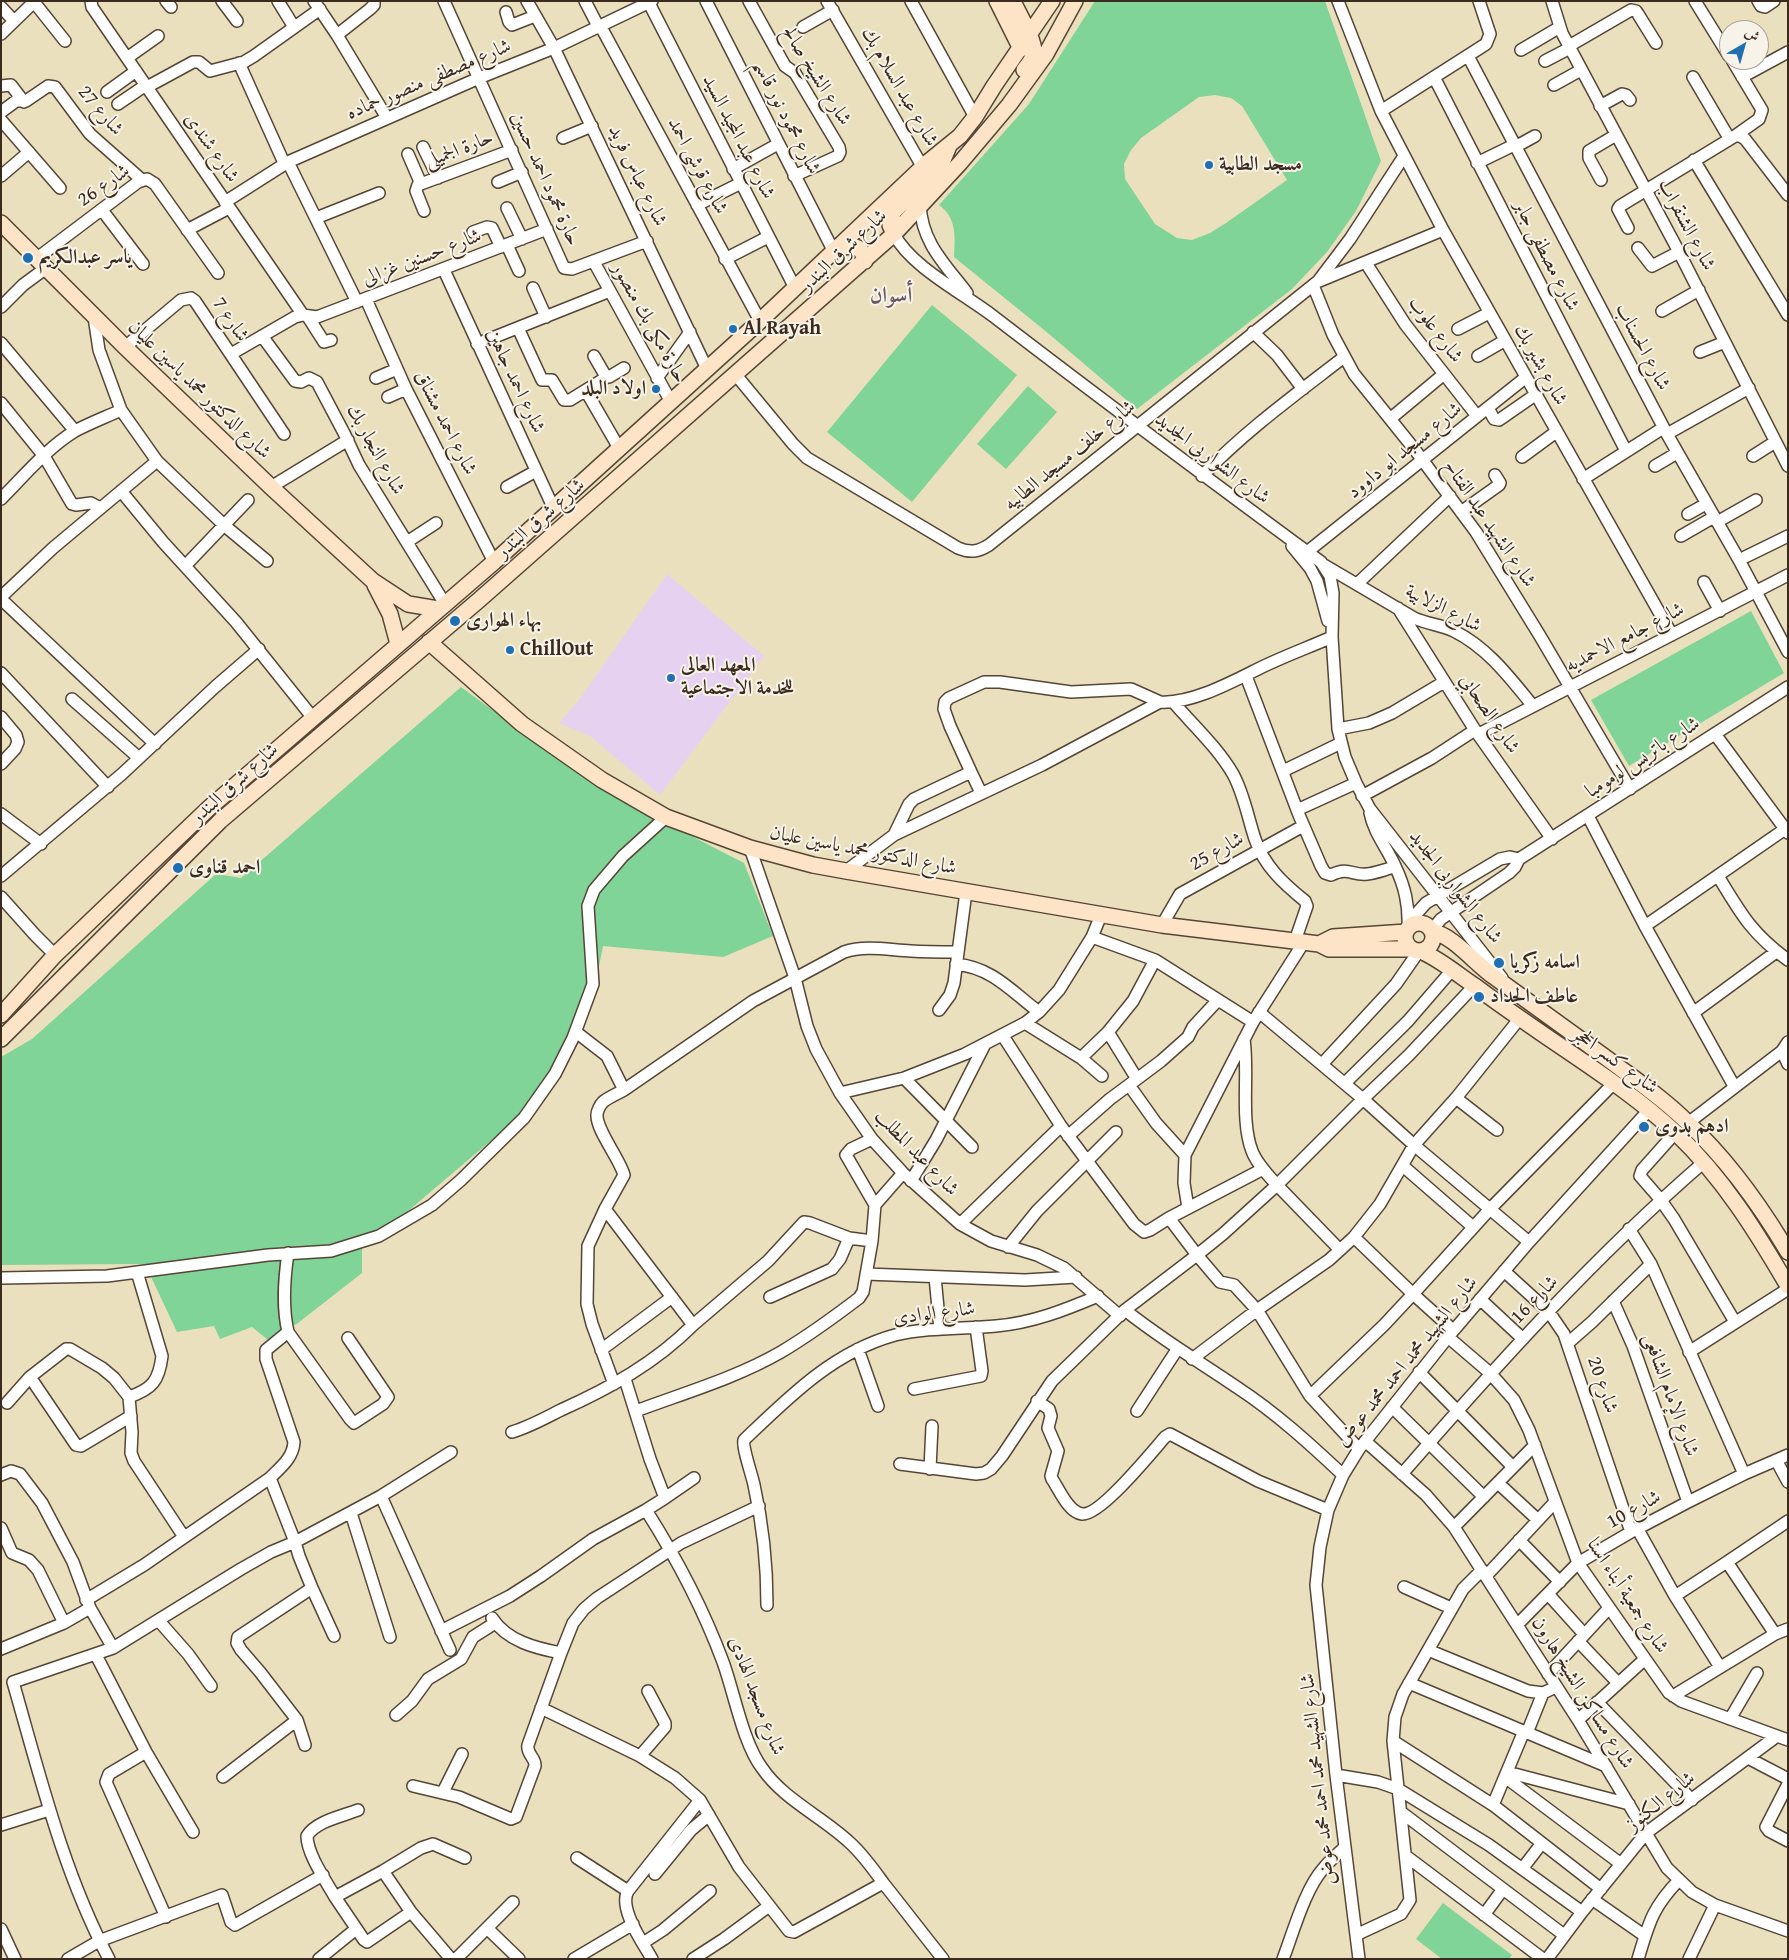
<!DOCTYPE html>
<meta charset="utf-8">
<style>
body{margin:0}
#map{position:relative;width:1789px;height:1960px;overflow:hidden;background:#ebe0bd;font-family:"Gentium Book Plus",Amiri,serif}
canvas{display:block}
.frame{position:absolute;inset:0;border:2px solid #3b2a1e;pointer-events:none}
.north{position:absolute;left:1719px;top:20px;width:50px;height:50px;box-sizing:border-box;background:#f7f3e8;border:1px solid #aca397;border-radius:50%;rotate:38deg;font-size:14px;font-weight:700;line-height:20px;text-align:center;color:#3b2a1e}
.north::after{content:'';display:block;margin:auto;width:18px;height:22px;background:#1f6fb2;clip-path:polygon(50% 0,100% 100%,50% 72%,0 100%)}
</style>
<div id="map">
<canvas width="1789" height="1960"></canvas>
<div class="frame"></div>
<div class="north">ش</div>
</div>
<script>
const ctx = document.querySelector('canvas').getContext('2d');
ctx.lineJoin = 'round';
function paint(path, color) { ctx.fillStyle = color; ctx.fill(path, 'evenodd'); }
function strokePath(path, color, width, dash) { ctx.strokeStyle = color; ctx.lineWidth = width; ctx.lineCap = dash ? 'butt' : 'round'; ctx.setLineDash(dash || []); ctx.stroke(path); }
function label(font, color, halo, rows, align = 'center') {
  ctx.font = font + ' "Gentium Book Plus",Amiri,serif'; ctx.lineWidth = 4; ctx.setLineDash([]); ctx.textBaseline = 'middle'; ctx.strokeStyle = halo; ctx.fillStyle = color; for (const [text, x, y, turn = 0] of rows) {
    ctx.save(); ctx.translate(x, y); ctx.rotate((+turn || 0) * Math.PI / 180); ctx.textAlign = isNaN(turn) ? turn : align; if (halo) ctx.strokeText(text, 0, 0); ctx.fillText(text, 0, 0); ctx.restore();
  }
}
const built = new Path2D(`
 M667,574L764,656L660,795L590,736L559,723L579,700Z`);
const green = new Path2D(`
 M1095,1H1325L1381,161L1356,211L1327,252L1292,289L1137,409L1049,334L954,257C955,237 957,218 939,205L1029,104ZM1215,95L1231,98L1242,106L1287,180L1226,223L1210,233L1192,240L1177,238L1155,224L1125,179L1124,164L1131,150L1141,138L1199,97Z
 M932,305L1017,375L912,502L827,432Z
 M1028,386L1057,412L1006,469L977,444Z
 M1751,611L1784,673L1629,766L1591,700Z
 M461,687L563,762L670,825L744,863L773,936L723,957L603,946L597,977L544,1091L494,1138L401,1217L362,1238V1273L298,1323L268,1340L252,1327L220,1339L214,1326L177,1332L145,1264L1,1265V1057L32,1039L216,874L241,878Z
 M1443,1903L1512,1955L1509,1959H1442L1416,1939Z`);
const minor = new Path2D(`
 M91,1L92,7L303,315
 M166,1L171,7
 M222,1L237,21
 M278,1L294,27
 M314,1L337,35L387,118
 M444,1L564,268L572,269L647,241
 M527,1L554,48L707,369
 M585,1L599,28
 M706,1L833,250
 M749,1L785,66L795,73L839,147L840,152L838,156L794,176
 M827,1L922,166
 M911,1L975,117
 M1338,1L1381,111L1443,230L1672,635
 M1552,1L1562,33L1679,252L1788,466
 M1695,1L1729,56
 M1758,1L1761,6L1765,7L1774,1
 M34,2L65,41
 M649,3L795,288
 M1,7L14,21
 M506,12L509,22L512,25L535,16
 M601,27L760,321
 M803,27L833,10
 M1,34L35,1
 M337,35L370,9L374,5V1
 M1569,46L1631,10L1636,11L1638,14L1656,43
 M1521,50L1560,27
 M1468,56L1667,434L1739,560L1788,652
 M127,58L158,36
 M1732,60L1762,110L1759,119L1735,136
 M1545,61L1570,48
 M239,63L284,163
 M1434,77L1626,451
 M1693,77L1729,138
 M1742,77L1788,52
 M1554,85L1581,70
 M1,86L11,85L24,102
 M147,87L193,62H199L210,71L244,62L254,56L320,9
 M107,92L136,71
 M118,104L146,85
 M1600,106L1622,94L1626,95L1630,100
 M1381,111L1486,44L1490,34L1479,1
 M1,112L16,101H26L48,86L55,87L90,134L142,180
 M1,120L60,188
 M563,138L592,126
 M423,147L438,178
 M1515,147L1535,136
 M408,154L421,184
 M1694,160L1788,315
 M288,162L357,302
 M1477,163L1514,145
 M733,169L778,144
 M1,176L29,152
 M1601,180L1589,158V151L1616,135
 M498,182L522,172
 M225,202L288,162L479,78L554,48L652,1
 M697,205L741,183
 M920,205C922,243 945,264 967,293
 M507,208L522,239
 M102,210L143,264
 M424,211L416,191L418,185L512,150
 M316,218L379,193
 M1628,228L1618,209L1620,206L1735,136H1740L1745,139L1788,195
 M187,230L229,208
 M473,232L487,227L492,228L501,247
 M894,234C911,267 963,293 993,316C1101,399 1211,481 1321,562L1330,576L1333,593L1332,637L1338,729L1345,757L1356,783L1370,809L1502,978
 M507,245L519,271
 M1638,248L1652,266L1679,252
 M36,259L138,182L147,179L155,184L218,273
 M725,259L768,237
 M594,262L671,402
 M1366,263L1405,324L1477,416
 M444,270L553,507
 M1319,280L1350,239L1404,156
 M1313,285L1333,335L1354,374L1415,450L1476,532L1540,636L1630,789
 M533,288L546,317
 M366,299L406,389L494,562
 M1,307L23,285L46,268
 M1662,311L1699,290
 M94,317L99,350L121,410L157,461L225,526L267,561
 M308,317L324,342L331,340
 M518,328L542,380H552L564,400H570L604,379L605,375L594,356
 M1458,329L1489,313
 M1253,332L1277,355L1303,389
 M262,336L295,381L301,382L309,378L317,382L344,433L359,465L445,604
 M1,343L75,431
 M477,344L610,291
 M125,347L181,300L191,298L195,301L284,434
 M1700,352L1725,342
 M231,354L295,317L303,315L317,317L547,229
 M1478,356L1504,341
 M736,375L793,444L807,458L958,548C970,553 978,552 989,545L1317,282L1443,230
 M605,377H609L624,368
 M376,378L397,369
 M657,378L690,332
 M586,391L619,448
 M388,397L406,389
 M1,403L44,456L72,504L76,505L91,503L100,508
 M1488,408L1494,419L1499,420L1535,395
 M1390,419L1444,374
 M1667,434L1749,388
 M1753,456L1775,442
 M1522,457L1556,432
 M1655,466L1677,453
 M1202,476C1245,431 1295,395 1344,357
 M1583,479L1663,428
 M271,487L348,440
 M507,487L536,471
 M121,491L163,542L236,622L313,718
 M1,499C24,476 47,448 75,431C90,423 106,417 121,410
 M1461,512L1499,485L1500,483L1495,475
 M1688,514L1706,504
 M1717,522L1756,500
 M1681,536L1714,517
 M407,542L436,523
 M1292,546L1310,568L1317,581L1328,621
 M1307,552L1525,378
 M1739,560L1788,536
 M1324,565L1414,618C1427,624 1442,625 1454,631C1488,648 1510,678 1533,706
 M185,566L248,500
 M1704,582L1720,611
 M1357,584L1450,496
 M1,597L53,548L157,461
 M1,599L155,744
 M1398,608L1475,730L1552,839
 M1,673L108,787
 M1246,676L1299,815L1321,866L1325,873L1331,875C1349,866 1352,876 1367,874C1376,873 1386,869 1395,867
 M72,699L139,758
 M1174,703C1194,726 1218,748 1233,774C1244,794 1248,818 1255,839C1264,866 1284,884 1305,901L1307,906L1295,941
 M1,717L16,735L18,742L15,749L1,764
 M1338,729L1369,723L1392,713L1444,682
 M1479,734L1788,575
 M1715,734L1788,833
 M1283,771L1341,743
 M971,772L981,793
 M1362,796L1432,758L1475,730
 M1297,810L1356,783
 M1370,813C1374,833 1387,848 1395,866C1405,887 1409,905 1408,928
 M1,814L41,844
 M1588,816L1645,926L1734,1086
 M894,835L909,804L914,799L971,772L950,726L944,709L945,702L949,698L984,682H1000L1071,692L1131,689L1160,702
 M750,848L795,978L807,1026L816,1049L840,1093L872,1139L903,1173L960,1224L991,1241L1037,1255L1064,1268L1120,1316
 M846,871L894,835L1042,765L1160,702C1191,704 1230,683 1258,669C1282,657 1307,648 1332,637
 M1,876L122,774L215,687L259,649
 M1718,876C1741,914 1752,934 1788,960
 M1,897L35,935L55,955
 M1414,923L1417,913L1426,903L1500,859L1510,857L1519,859
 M1162,925L1180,894L1303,826
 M1645,926L1788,827
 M1432,930L1441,919L1509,873L1515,867L1519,859L1788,687
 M1092,937L1155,960
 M956,964C993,968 1011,991 1039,1012
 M939,1010L950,995L954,983L966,892
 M1259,1012L1363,1099L1409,1055L1474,986
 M1693,1013L1776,952
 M1025,1023L1081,1058L1102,1076
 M576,1032L607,1056L624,1090C617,1094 609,1097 603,1102C600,1105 597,1111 597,1115C596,1130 620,1159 624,1175L605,1209
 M1108,1032L1133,1001L1155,960L1253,1022
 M1003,1036L1061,1126
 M1244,1039C1249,1073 1240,1120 1252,1151C1257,1164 1268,1175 1277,1185L1363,1099L1414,1145L1529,1242
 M1782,1051L1788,1064
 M1323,1063L1396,984L1419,951
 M904,1078L972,1147
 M1137,1079L1161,1061L1188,1037L1193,1027L1218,1000
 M1345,1083L1408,1021L1452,970
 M1129,1085L1156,1123L1185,1155
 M624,1090L753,1001L844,952C865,945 889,950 911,951C926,952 942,952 958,952
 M840,1093L904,1078L965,1054L1025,1023L1039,1012L1059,990L1092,937L1101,915
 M1456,1098L1497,1130
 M1688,1123L1782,1051L1788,1042
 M1675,1133L1642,1170L1640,1176L1660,1199L1674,1219L1735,1322
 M1068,1136L1110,1099L1137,1079L1108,1032L1081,1058
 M1403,1166L1473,1227
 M911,1181L936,1140L984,1046
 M875,1205L903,1173
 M1188,1208L1184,1183L1185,1155L1253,1022L1304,942
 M1169,1218L1263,1169
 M960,1224L1061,1126L1134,1224L1144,1232L1150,1230L1169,1218L1197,1255L1223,1234L1277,1185L1340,1250L1354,1237L1380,1204L1414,1145L1456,1098L1520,1018
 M1629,1229L1651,1264L1744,1474
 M1008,1247L1037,1211L1116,1132
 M288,1253C284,1280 282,1306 288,1332L350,1419L354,1423L383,1404L388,1397L348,1338
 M1504,1271L1549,1312L1564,1334L1631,1532
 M866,1274L1025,1280L1076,1277
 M935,1277L940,1329
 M1,1278L107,1276L268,1255L331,1251L379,1236L432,1205L461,1180L524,1118L555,1074L573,1038L593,984L588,906L594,890L623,856L666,817
 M770,1297L832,1269L840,1259L849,1238
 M1480,1299L1523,1339
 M1613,1301L1633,1346L1688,1502
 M1125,1310C1161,1339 1200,1362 1238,1388C1276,1413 1310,1444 1343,1475
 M1453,1330L1413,1294L1490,1209L1613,1084
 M1448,1337L1490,1373L1514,1400L1529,1430L1578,1563L1669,1693L1681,1701L1788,1740
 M1568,1343L1592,1322L1651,1264
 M858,1349L878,1406
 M601,1350L672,1297
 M1689,1352L1788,1289
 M1192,1359L1257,1310L1329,1260L1340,1250
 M1419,1372L1513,1467
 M30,1377L76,1445L81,1446L131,1416
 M625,1379L650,1459L665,1498L694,1478
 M614,1384L592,1324L587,1304L588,1246L605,1209L693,1325L768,1261L804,1222L810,1223L849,1238L872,1241
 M914,1389L981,1376L982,1371L976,1327
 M1310,1396L1384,1325L1413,1294L1354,1237
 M129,1397C152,1389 159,1381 162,1356L137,1272
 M1037,1401L1049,1409L1051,1416L1048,1428L1058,1451L1051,1476L1052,1479C1059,1489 1068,1512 1082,1514C1100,1516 1152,1452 1165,1437L1170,1434L1258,1481L1328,1510
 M7,1403L30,1377L66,1349H70L102,1368L114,1378L129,1397L132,1432L131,1453L134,1461L184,1537
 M1392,1407L1484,1497
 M636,1411C684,1393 736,1378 781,1352C808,1336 834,1317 859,1298L863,1292L872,1241L875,1205L846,1155L851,1149L872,1139
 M1137,1411L1178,1348
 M512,1432C529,1427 545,1418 561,1410C610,1388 655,1363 693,1325
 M1365,1441L1426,1495L1454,1527L1578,1720L1667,1868L1692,1892L1715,1905L1788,1931
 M1776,1460L1788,1482
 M900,1464L976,1474L984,1473L991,1469L1002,1456L1052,1381L1125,1310L1197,1255L1220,1282L1234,1285L1257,1310L1310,1396L1359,1449
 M930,1469L932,1426
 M1402,1474C1497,1365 1594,1257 1704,1162
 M1,1475L11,1471L20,1474L42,1503L73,1562L90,1608L113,1648L13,1682C40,1776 63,1872 109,1959
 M270,1478C281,1467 293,1458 294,1442L266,1359V1350L288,1332
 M1498,1483L1538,1520
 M381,1496L450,1650
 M646,1510C677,1559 703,1608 723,1662C734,1692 743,1743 762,1768C783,1799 821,1816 848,1841C863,1854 873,1869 884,1884C904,1909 923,1934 943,1959
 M351,1513L390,1637
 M1454,1527L1535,1445
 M1,1528L12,1553L29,1560L38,1570L64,1623
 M1637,1528L1675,1596L1720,1667
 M1519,1540L1560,1582
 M1727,1562L1788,1521
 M1486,1576L1555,1502
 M1404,1587L1451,1608
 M312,1588L299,1556L295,1542L381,1496L451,1452
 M1548,1594L1584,1634
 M1675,1596L1727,1562L1775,1634L1788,1629
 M86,1600L144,1565L270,1478L295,1542L271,1552L241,1569L113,1648
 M767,1605C767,1564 763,1525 754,1485C752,1475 742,1447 744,1440C789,1397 833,1352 895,1335C928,1327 963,1329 996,1326C1032,1323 1065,1310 1098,1296
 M492,1618C507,1641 535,1648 561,1653
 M159,1621L188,1654L211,1686
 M1517,1625L1578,1563L1631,1532L1688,1502L1744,1474L1788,1455
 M441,1631L510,1596L541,1576L593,1539L646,1510L665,1498
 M1578,1641L1618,1683
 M1,1649L64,1623L90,1608
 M1428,1650L1528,1691L1543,1693L1556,1687
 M96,1655L146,1752L193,1832
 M1548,1674L1609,1608
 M1409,1683L1606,1766
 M1673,1696L1775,1634
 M1597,1702L1692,1800
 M541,1708L640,1756L675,1778L700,1800L739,1867L789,1931L794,1932L883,1883
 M396,1715L412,1701L428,1679L461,1659L473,1637L495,1623
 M1730,1719L1757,1673
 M1578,1720L1645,1659
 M1527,1733L1543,1693
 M1393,1741L1493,1805L1601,1889
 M305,1745L297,1720L260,1672L241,1650L237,1643L238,1637L312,1588L334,1636
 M146,1752L109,1774L106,1782L166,1917
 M640,1756L665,1727V1723L648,1691
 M1748,1758L1788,1779
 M1507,1772L1629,1804
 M1336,1775L1378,1782L1398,1789L1489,1845L1582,1912
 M223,1777L297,1720
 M1505,1777L1621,1864
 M1788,1784L1766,1827L1769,1831L1788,1841
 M413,1786L459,1797L511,1819L516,1817L535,1766C536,1758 526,1754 528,1745L561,1653L573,1623L584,1609L597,1598L681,1543L759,1506
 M443,1792L462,1754
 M1493,1805L1524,1731
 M358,1810C343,1816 316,1821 307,1836C307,1854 326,1881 335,1897L383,1871L411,1912L451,1959
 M1401,1812L1564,1935
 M1,1825L49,1810
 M1406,1856L1543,1959
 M577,1858L628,1891
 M1522,1869L1542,1843
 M383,1871L421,1848L433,1844L465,1858
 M655,1874L691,1830L709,1815
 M335,1897L364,1940L367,1942L411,1912
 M1592,1899L1645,1936
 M1484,1915L1503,1889
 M1,1929L15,1959
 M488,1929L519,1959
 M1356,1935L1401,1914L1410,1900L1393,1741L1395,1717L1403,1694L1463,1589L1482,1570
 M643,1943L663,1930L710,1891
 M68,1959L99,1941L222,1895L231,1922L235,1925L323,1875
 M319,1959L356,1929
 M456,1959L513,1902
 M574,1959L633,1924
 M652,1959C643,1943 618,1908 628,1891L700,1800
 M693,1959L724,1939L769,1906
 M1283,1959C1293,1933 1305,1889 1323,1869C1329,1861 1338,1854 1345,1847
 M1359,1959L1336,1775L1316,1585L1320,1547L1328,1510L1343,1475L1359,1449L1448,1337L1529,1242L1649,1110
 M1547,1959L1582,1912L1646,1833L1777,1736
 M1638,1959C1649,1923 1652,1908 1679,1880
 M1689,1959L1715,1905`);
const secondary = new Path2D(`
 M997,1L1021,49
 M1013,1C1018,13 1035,40 1034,53C1033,59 1028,65 1024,70
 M1,223L125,347L271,487L373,581L408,604L438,609
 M894,234L890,225L893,212L940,167L949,146
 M834,250C848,245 862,242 865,261
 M375,585L390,614L398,644
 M429,642L522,724L602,780L666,817L750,848L813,865L846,871L1162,925L1319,944L1329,949H1412
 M1405 937a14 14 0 1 1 28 0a14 14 0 1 1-28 0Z
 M1433,932C1451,934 1477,965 1493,976C1530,1003 1568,1030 1605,1057C1633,1078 1663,1098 1688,1123C1728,1160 1760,1205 1788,1252
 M1319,944L1333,937L1406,932
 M1421,951C1441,960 1457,974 1475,986C1491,998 1508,1010 1524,1021C1575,1057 1631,1091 1677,1134C1723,1178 1756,1231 1788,1286
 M1,1015L55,955L209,808L494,562L760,321L928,162L960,136L975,117L994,86L1052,1
 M1,1039L220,821L479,600L894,234L960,163L1009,105L1046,54L1075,1`);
const markers = [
 [1209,165,5,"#1f6fb2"],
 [28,258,6,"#1f6fb2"],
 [733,329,5,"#1f6fb2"],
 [656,389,5,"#1f6fb2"],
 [455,621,6,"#1f6fb2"],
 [510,650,5,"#1f6fb2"],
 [671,678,5,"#1f6fb2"],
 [178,868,6,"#1f6fb2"],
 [1499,963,6,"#1f6fb2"],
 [1479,997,6,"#1f6fb2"],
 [1644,1127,6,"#1f6fb2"]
];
const streetNames = [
 ["شارع الشيخ صالح",816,76,58],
 ["شارع مصطفى منصور حماده",429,80,-23],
 ["شارع عبد السلام بك",899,87,60],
 ["شارع 27",100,111,50],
 ["شارع محمود نور قاسم",786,117,63],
 ["شارع عبد المجيد السيد",738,137,63],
 ["شارع شندى",211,148,55],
 ["حارة الجميلى",459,150,-21],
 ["شارع قرشى احمد",697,166,62],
 ["شارع عباس فريد",637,176,64],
 ["حارة محمود احمد حسين",545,179,66],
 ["شارع 26",104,186,-35],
 ["شارع الشنقراب",1686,225,62],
 ["شارع شرق البندر",844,251,-43],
 ["شارع مصطفى جابر",1546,256,63],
 ["شارع حسنين غزالى",422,258,-21],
 ["شارع 7",230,320,56],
 ["حارة مكى بك منصور",649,323,61],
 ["شارع علوب",1435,330,53],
 ["شارع الحسناب",1642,347,62],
 ["شارع بشير بك",1540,365,61],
 ["شارع احمد جاهين",515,381,65],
 ["شارع الدكتور محمد ياسين عليان",199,390,44],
 ["شارع احمد مشناق",445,423,63],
 ["شارع النجار بك",375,450,61],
 ["شارع مسجد ابو داوود",1405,451,-39],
 ["شارع خلف مسجد الطابيه",1070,456,-39],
 ["شارع الشواربى الجديد",1212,459,37],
 ["شارع شرق البندر",541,519,-41],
 ["شارع الشهيد عبد الفتاح",1489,524,56],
 ["شارع الزلابية",1443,609,27],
 ["شارع جامع الاحمديه",1625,638,-27],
 ["شارع الصحابي",1489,714,56],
 ["شارع باتريس لومومبا",1643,758,-33],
 ["شارع شرق البندر",235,784,-42],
 ["شارع الدكتور محمد ياسين عليان",863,851,11],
 ["شارع 25",1217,852,-29],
 ["شارع الشواربى الجديد",1455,887,52],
 ["شارع كسر الحجر",1615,1061,36],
 ["شارع عبد المطلب",916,1153,46],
 ["شارع 16",1535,1300,-46],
 ["شارع الوادى",934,1314,-7],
 ["شارع الشهيد محمد احمد محمد عوض",1407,1362,-51],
 ["شارع 20",1602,1385,71],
 ["شارع الإمام الشافعى",1670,1395,70],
 ["شارع 10",1634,1510,-29],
 ["شارع جمعية أبناء اسنا",1627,1596,57],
 ["شارع مساكن الشيخ هارون",1582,1693,58],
 ["شارع مسجد الهادى",756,1696,69],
 ["شارع الشهيد محمد احمد محمد عوض",1319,1779,-96],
 ["شارع الكنوز",1661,1802,-39]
];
const poiNames = [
 ["مسجد الطابية",1219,165],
 ["ياسر عبدالكريم",39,258],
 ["Al Rayah",743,329],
 ["اولاد البلد",646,389,"right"],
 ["بهاء الهوارى",466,621],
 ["ChillOut",520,650],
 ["المعهد العالى",681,666],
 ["للخدمة الاجتماعية",681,689],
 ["احمد قناوى",189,868],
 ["اسامه زكريا",1510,963],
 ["عاطف الحداد",1490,997],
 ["ادهم بدوى",1655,1127]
];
const quarterNames = [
 ["أسوان",891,296]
];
paint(built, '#e6d2f0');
paint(green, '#80d497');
strokePath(minor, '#554536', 14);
strokePath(secondary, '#554536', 18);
strokePath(minor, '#fff', 11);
strokePath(secondary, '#fee4c6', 15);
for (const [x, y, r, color] of markers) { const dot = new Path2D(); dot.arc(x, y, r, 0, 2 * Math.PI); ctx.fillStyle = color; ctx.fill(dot); strokePath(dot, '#f7f3e8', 2); }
label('20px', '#3b2a1e', '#f7f3e8', streetNames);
label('bold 20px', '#3b2a1e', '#f7f3e8', poiNames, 'left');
label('bold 22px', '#6a5764', '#f7f3e8', quarterNames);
</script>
